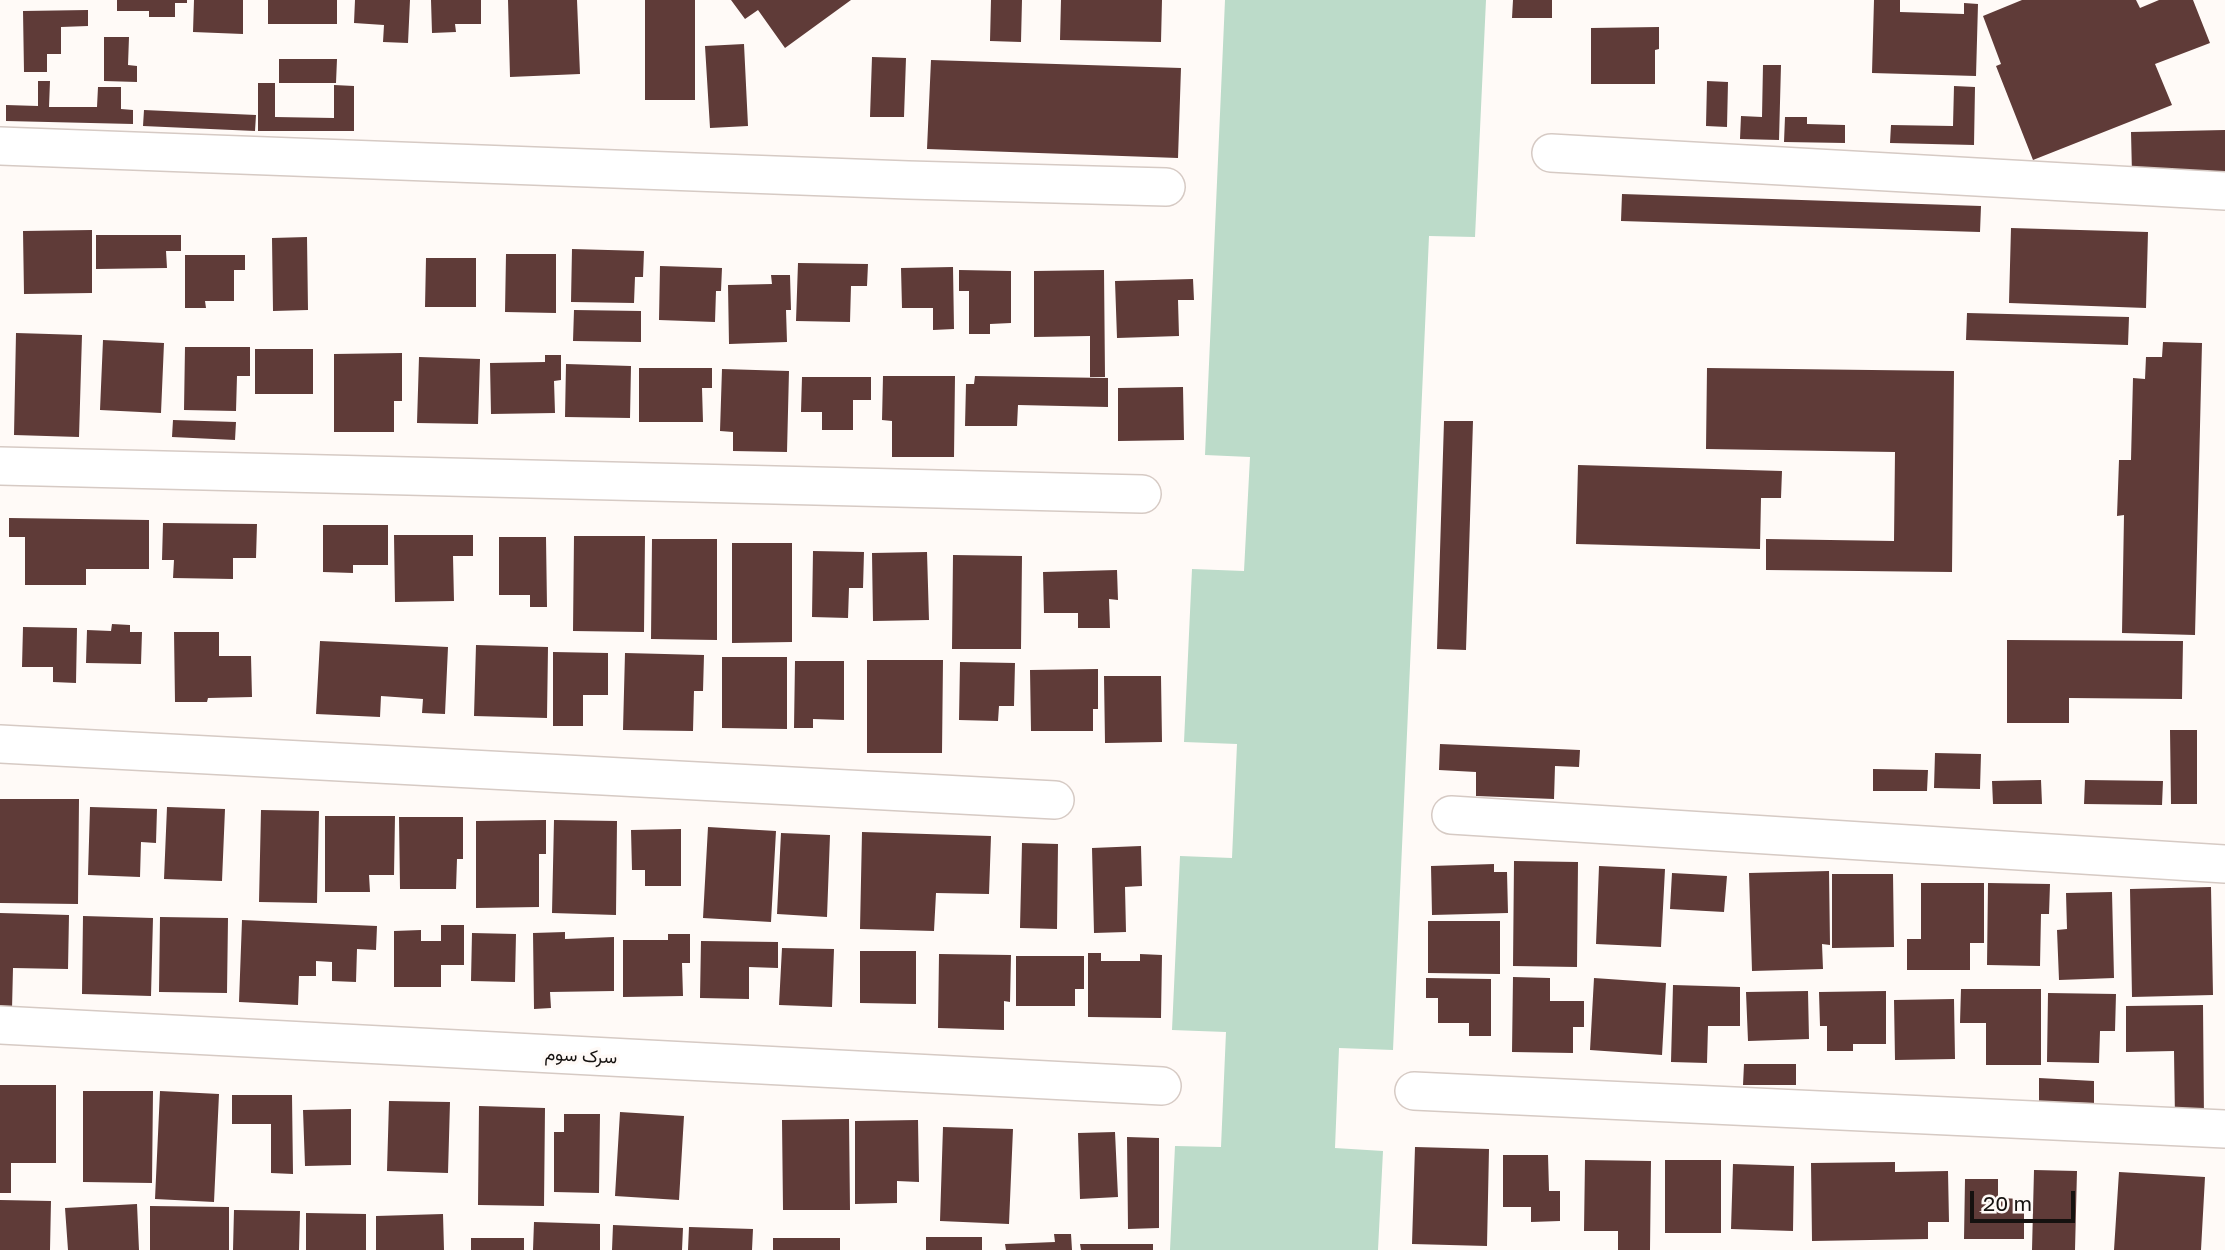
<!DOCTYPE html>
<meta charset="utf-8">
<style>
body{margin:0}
#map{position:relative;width:2225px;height:1250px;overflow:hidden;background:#fffaf7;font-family:"Golos Text",sans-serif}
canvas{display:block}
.scale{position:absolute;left:1970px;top:1191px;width:105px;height:32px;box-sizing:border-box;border:4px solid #15110f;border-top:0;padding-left:9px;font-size:21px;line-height:24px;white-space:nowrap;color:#15110f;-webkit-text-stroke:5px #fffaf7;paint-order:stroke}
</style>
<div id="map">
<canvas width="2225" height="1250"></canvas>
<div class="scale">20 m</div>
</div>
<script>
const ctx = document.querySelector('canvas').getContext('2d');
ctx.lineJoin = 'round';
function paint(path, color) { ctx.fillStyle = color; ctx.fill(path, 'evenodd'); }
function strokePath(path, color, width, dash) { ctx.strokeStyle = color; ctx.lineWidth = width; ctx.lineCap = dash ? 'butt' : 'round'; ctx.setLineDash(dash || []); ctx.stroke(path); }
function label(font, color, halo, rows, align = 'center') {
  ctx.font = font + ' "Golos Text",Vazirmatn,sans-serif'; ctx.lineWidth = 7; ctx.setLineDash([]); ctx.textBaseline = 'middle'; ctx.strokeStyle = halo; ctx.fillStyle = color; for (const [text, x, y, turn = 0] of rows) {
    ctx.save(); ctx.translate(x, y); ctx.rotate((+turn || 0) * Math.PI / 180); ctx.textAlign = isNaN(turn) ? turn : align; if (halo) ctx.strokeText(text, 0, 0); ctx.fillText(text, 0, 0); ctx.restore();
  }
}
const green = new Path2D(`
 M1225,0H1486L1475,237L1429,236L1393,1050L1339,1048L1335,1148L1383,1151L1378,1250H1170L1175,1146L1221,1147L1226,1032L1172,1030L1180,856L1232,858L1237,744L1184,742L1192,569L1244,571L1250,457L1205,455Z`);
const building = new Path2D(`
 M117,0H187V3H175V17H149V11H117Z
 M194,0H243V34L193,32Z
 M268,0H337V24H268Z
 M355,0H410L408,43L383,42L384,25L354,23Z
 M431,0H481V24H455L456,32L432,33Z
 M508,0H577L580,74L510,77Z
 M645,0H695V100H645Z
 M731,0H851L785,48L758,10L745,19Z
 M991,0H1022L1021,42L990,41Z
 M1061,0H1162L1161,42L1060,40Z
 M1513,0H1552V18H1512Z
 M1874,0H1900V12L1964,14V3L1978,4L1976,76L1872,73Z
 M2022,0H2136L2140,8L2159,0H2193L2210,43L2155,64L2172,105L2033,160L1996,66L2001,64L1983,16Z
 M88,10V26L61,27V54H47V72H24L23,11Z
 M1659,27V49L1655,50V84H1591V28Z
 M104,37H129L128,65L137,66V82L104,81Z
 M744,44L748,126L710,128L705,46Z
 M872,57L906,58L904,117H870Z
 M279,59H337L336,83H279Z
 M931,60L1181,68L1178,158L927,149Z
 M1763,65H1781L1779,140L1740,139L1741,116L1762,117Z
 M38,81H50L49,107H97L98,87H121V109L133,110V124L6,121V105L38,106Z
 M1707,81L1728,82L1727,127L1706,126Z
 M258,83H275V117L334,118V85L354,86V131H258Z
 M1954,86L1975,87L1974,145L1890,143L1891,125L1953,126Z
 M144,110L256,115L255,131L143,126Z
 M1785,117H1807V124L1845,125V143L1784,142Z
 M2225,130V172L2132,174L2131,132Z
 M1622,194L1981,206L1980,232L1621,221Z
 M2011,228L2148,232L2146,308L2009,303Z
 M92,230V293L24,294L23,231Z
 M96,235H181V251H166L167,268L96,269Z
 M307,237L308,310L273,311L272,238Z
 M572,249L644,251L643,277H635L634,303L571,302Z
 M506,254H556V313L505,312Z
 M185,255H245V270H234V301H205L206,308H185Z
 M426,258H476V307H425Z
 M798,263L868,264L867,286H851L850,322L796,321Z
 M660,266L722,268L721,291H716L715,322L659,320Z
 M953,267L954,329L933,330V308H902L901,268Z
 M959,270L1011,271V323L990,324V334H969V291H959Z
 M1104,270L1105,377H1090V336L1034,337V271Z
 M771,275H790L791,310H786L787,342L729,344L728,285L772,284Z
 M1193,279L1194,300H1178L1179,336L1117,338L1115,281Z
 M574,310L641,311V342L573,341Z
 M1967,313L2129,317L2128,345L1966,340Z
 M16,333L82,335L79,437L14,435Z
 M103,340L164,343L161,413L100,410Z
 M2163,342L2202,343L2195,635L2122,633L2124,515L2117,516L2119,460H2131L2133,378L2145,379L2146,357H2162Z
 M185,347H250V376H237L236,411L184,410Z
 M255,349H313V394H255Z
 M402,353V401H394V432H334V354Z
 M545,355H561V380L554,381L555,413L491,414L490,363L545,362Z
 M419,357L480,359L478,424L417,423Z
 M566,364L631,366L630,418L565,417Z
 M639,368H712V388H702L703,422H639Z
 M1707,368L1954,371L1952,572L1766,570V539L1894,541L1895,452L1706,449Z
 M722,369L789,371L787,452L733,451V432L720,431Z
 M883,376H955L954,457H892V421L882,420Z
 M975,376L1108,378V407L1018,405L1017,426H965L966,384H974Z
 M802,377H871V400H853V430H822V412H801Z
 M1183,387L1184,440L1118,441V388Z
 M173,420L236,422L235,440L172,437Z
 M1444,421H1473L1466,650L1437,649Z
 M1578,465L1782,471L1781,498H1761L1760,549L1576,544Z
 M9,518L149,520V569H86V585H25V537H9Z
 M163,523L257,524L256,558H233V579L173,578L174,560H162Z
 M323,525H388V565H353V573L323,572Z
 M394,535H473V556H453L454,601L395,602Z
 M574,536H645L644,632L573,631Z
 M499,537H546L547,607H530V595H499Z
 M652,539H717V640L651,639Z
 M732,543H792V642L732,643Z
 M813,551L864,552L863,588H849L848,618L812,617Z
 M927,552L929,620L873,621L872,553Z
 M953,555L1022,556L1021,649H952Z
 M1117,570L1118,600L1109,599L1110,628H1078V613H1044L1043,572Z
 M112,624L130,625V632H142L141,664L86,663L87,630L111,631Z
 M23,627L77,628L76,683L53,682V667H22Z
 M174,632H219V656H251L252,697L208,698L207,702H175Z
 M2007,640L2183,641L2182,699L2069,698V723H2007Z
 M320,641L448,647L445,714L422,713L423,699L381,696L380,717L316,714Z
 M476,645L548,647L547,718L474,716Z
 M553,652L608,653V695H583V726H553Z
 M625,653L704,655L703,691H694L693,731L623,730Z
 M722,657H787V729L722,728Z
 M867,660H943L942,753H867Z
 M795,661H844V720L813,719V728H794Z
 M960,662L1015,663L1014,706H999L998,721L959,720Z
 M1098,669V709H1093V731H1031L1030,670Z
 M1104,676H1161L1162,742L1105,743Z
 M2170,730H2197V804H2171Z
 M1440,744L1580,750L1579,767L1555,766L1554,799L1476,796V772L1439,770Z
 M1935,753L1981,754L1980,789L1934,788Z
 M1873,769L1928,770L1927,791H1873Z
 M2041,780L2042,804H1993L1992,781Z
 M2085,780L2163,781L2162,805L2084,804Z
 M0,799H79L78,904L0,903Z
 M90,807L157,809L156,843L141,842L140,877L88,875Z
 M167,807L225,809L222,881L164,879Z
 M261,810L319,811L317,903L259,902Z
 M325,816H395L394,875H369L370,892H325Z
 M399,817H463V859H457L456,889H400Z
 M546,820V854H539V907L476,908V821Z
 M554,820L617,821L616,915L552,913Z
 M708,827L776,831L771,922L703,918Z
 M681,829V886H645V870H632L631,830Z
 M862,832L991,836L989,894L936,893L934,931L860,929Z
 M781,833L830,835L827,917L777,914Z
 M1022,843L1058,844L1057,929L1020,928Z
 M1141,846L1142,886L1125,887L1126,932L1094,933L1092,848Z
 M1514,861L1578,862L1577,967L1513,966Z
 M1494,864V872H1507L1508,913L1432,915L1431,866Z
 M1599,866L1665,869L1661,947L1596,944Z
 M1829,871L1830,945L1822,944L1823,969L1752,971L1749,873Z
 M1672,873L1727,876L1724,912L1670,909Z
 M1832,874H1893L1894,947L1832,948Z
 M1921,883H1984V943H1970V970H1907V939H1921Z
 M1988,883L2050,884L2049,914H2041L2040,966L1987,965Z
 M2211,887L2213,995L2132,997L2130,889Z
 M2112,892L2114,978L2059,980L2057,930L2067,929L2066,893Z
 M0,913L69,915L68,969L13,968L12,1009L0,1008Z
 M83,916L153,918L151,996L82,994Z
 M160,917L228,918L227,993L159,992Z
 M242,920L377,926L376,950L357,949L356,982L332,981V962L316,961V976H299L298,1005L239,1002Z
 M1428,921H1500V974L1428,973Z
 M441,925H464V965H441V987H394V931L421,930V941H441Z
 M565,932V939L614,937V991L550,992L551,1008L534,1009L533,933Z
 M472,933L516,934L515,982L471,981Z
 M668,934H690V963H682L683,996L623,997V940H668Z
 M701,941L778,942V968L749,967V999L700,998Z
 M782,948L834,949L832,1007L779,1005Z
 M860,951H916V1004L860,1003Z
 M1088,953H1101V961H1140V954L1162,955L1161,1018L1088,1017Z
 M939,954L1011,955L1010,1002L1004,1001V1030L938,1028Z
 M1016,956H1084V989H1075V1006H1016Z
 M1513,977L1550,978V1001H1584V1027H1573V1053L1512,1052Z
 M1426,978L1491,979V1036H1469V1023H1438V998H1426Z
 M1594,978L1666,983L1662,1055L1590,1050Z
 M1673,985L1740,987V1026H1708L1707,1063L1671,1062Z
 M1961,989H2041V1065H1986V1023H1960Z
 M1808,991L1809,1039L1748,1041L1746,992Z
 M1886,991V1044H1853V1051H1827V1026H1820L1819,992Z
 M2048,993L2116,994L2115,1031H2100L2099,1063L2047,1062Z
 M1954,999L1955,1059L1895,1060L1894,1000Z
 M2203,1005L2204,1119H2175L2174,1051L2126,1052V1006Z
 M1744,1064H1796V1085H1743Z
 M2039,1078L2094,1081V1103L2039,1102Z
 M0,1085H56V1163H11V1193H0Z
 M83,1091H153L152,1183L83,1182Z
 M160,1091L219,1094L214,1202L155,1199Z
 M232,1095H292L293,1174L271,1173V1124H232Z
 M389,1101L450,1102L448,1173L387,1171Z
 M479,1106L545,1108L544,1206L478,1205Z
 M351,1109V1165L305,1166L303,1110Z
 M620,1112L684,1116L679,1200L615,1196Z
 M564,1114H600L599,1193L554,1192V1132H564Z
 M849,1119L850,1210H783L782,1120Z
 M918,1120L919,1182L897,1181V1203L855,1204V1121Z
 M943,1127L1013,1129L1009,1224L940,1221Z
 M1115,1132L1118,1197L1080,1199L1078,1133Z
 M1127,1137L1159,1138V1228L1128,1229Z
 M1415,1147L1489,1149L1487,1246L1412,1244Z
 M1503,1155H1548L1549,1191H1560V1221L1531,1222V1207H1503Z
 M1585,1160L1651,1161L1650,1250H1618V1231H1584Z
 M1665,1160H1721V1233H1665Z
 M1895,1162V1172L1948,1171L1949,1222H1928V1239L1812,1241L1811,1163Z
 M1733,1164L1794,1166L1793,1231L1731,1229Z
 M2034,1170L2077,1171L2075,1250H2032Z
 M2119,1172L2205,1177L2201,1250H2114Z
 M1965,1179H1998V1198L2024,1199V1239H1964Z
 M0,1200L51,1201L50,1250H0Z
 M137,1204L139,1250H68L65,1208Z
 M150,1206L229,1207V1250H150Z
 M234,1210L300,1211L299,1250H233Z
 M306,1213L366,1214V1250H306Z
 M443,1214L444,1250H376V1216Z
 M534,1222L600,1224V1250H533Z
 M613,1225L683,1228L682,1250H612Z
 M689,1227L753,1229L752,1250H688Z
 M1054,1234H1071L1072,1250H1006L1005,1244L1055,1242Z
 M926,1237H982V1250H926Z
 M471,1238H524V1250H471Z
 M773,1238H840V1250H773Z
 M1080,1244H1153V1250H1081Z`);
const minor = new Path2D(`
 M0,146L908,180L1166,187
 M1551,153L2225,191
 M0,466L1142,494
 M0,744L1055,800
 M1451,815L2225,864
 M0,1025L1162,1086
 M1414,1091L2225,1129`);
const streetNames = [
 ["سرک سوم",581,1056,3]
];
paint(green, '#bcdbc9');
paint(building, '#5f3b38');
strokePath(minor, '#d6cac4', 40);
strokePath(minor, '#fff', 37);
label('18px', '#15110f', '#fffaf7', streetNames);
</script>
